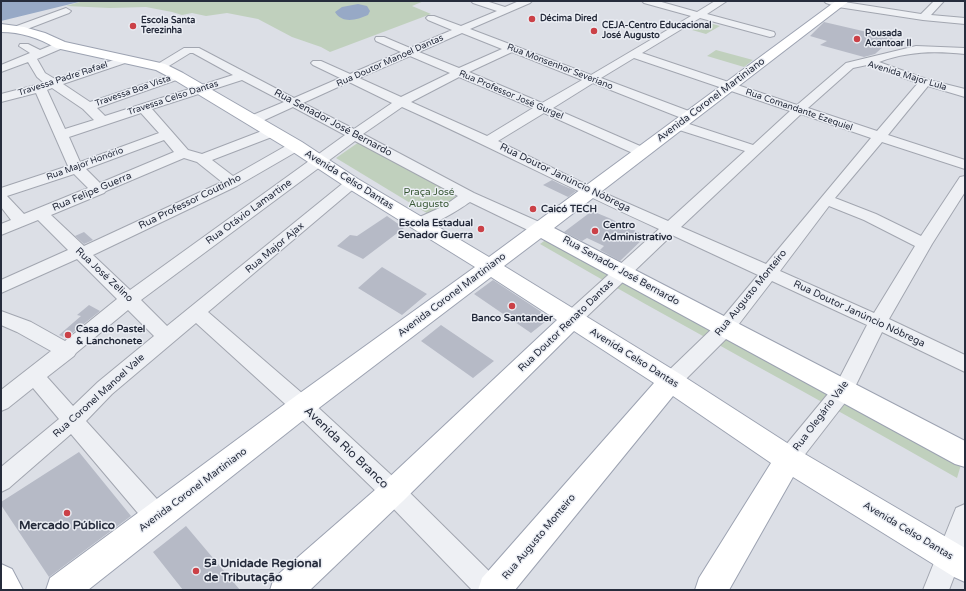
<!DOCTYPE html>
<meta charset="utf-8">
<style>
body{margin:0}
#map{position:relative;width:966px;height:591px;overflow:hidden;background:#dcdfe6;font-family:"Varela Round",sans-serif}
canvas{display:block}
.frame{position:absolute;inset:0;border:2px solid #262c3c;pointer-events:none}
</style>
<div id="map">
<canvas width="966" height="591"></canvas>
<div class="frame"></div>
</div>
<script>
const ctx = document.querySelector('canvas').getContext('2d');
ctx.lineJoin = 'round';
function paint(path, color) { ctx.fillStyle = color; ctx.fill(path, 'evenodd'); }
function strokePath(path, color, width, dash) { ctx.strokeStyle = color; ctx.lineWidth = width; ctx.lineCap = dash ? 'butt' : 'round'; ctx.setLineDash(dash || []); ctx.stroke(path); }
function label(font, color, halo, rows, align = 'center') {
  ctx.font = font + ' "Varela Round",sans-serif'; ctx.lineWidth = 3; ctx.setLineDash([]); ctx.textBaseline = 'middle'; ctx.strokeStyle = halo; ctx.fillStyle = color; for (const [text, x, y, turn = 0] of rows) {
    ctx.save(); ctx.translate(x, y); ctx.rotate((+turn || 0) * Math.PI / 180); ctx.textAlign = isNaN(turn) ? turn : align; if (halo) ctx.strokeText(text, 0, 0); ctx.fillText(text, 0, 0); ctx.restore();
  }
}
const green = new Path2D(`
 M83,1H424L412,6L431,14L330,52L321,47L292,37L258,19L227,13L206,16L192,13L182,15L172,12L146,7L110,8L66,6Z
 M706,22L720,26L706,34L692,30Z
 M716,50L753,60L744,67L707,56Z
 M359,142L364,143L458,197L430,215L336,158Z
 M551,236L963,458L957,478C819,399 678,324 540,244Z`);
const water = new Path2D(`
 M1,1H83L1,21Z
 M358,4L367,6L370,11L368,15C357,20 342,24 335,12L342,7Z`);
const building = new Path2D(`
 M824,22L893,38L875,54L864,57L820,45L827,41L810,36Z
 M552,180L562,185L576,191L568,197L543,185Z
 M592,211L609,218L646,236L620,261L600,250L604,246L587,238L582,241L564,232Z
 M387,216L404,228L363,259L337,246L350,235L357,236Z
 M84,232L93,240L84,244L75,236Z
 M382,267L427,294L402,315L358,288Z
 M493,280L531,305L550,318L531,333L474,294Z
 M89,305L100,311L66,338L59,335L81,316L77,315Z
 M441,325L494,361L473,378L421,341Z
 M79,452L131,516L49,577L1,505V502Z
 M186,526L240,590H183L153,552Z`);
const minor = new Path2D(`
 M471,1H486L505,7L519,1H532L530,3L470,29L591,75L691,16L644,3L642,1H658L697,12L715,1H727L707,14L774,32L775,34L774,36L770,37L700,18L642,53L797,105L846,63L916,46L965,48V54C935,51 908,51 879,62L929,80L965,89V97L928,86L888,135L965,160V169L882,142L835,198L876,214L921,236L960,177L965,176V192L932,244L889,319L965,355V372L882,332L851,395L796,466L788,469L780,466L777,459L780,452L837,383L867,325L772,281L732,333L678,387L671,389L664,387L661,381L664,375L718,323L758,275L672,235L579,324L572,326L565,324L563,319L565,314L659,229C573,190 489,146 402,107L363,134L474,193L546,225L548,229L546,233L540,234L534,233L470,202C457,211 428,230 413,226L411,223L413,220L444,206L458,196L355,141L141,300L167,326L347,180L352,179L357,180L359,183L357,186L208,312L310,400L401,484L499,581L503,590H472L385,500L294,412L196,323L112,394L86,421L166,509L169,517L166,525L157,529L148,525L71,434L9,488L1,492V467L59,419L33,388L8,408L1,411V390L51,351L17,332L1,325V311L31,322L65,341L117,299L77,259L1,293V280L68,250L38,220L1,235V224L11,220L1,207V188L68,166L36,93L1,102V94L44,83L37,77L28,62L1,72V65L30,53L19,46L20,44H28L40,50L57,43H65L66,45L65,47L37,59L45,73L55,79L120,58H128L130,60L128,62L63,84L90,102L174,74H182L184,76L182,78L97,108L105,116L233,75L193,53H190L164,69H156L154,67L156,65L184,48H199L294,98L340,78L313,65L311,63L313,61H321L350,74L401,52L376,41L375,39L376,37H384L410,48L452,30L428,20L426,18L428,16H434L461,26L497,11L473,3ZM462,33L502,49L459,68L419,52ZM512,52L582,80L542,103L469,72ZM410,56L450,73L401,97L359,78ZM634,58L790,111L753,145L683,122H673L671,125L673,128L745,151L668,221L595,189L498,141L544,113L637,155L642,156L647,155L649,152L647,149L553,108L593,83L684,119H694L695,116L694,113L601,78ZM867,65L918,83L877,131L808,108L853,68ZM459,77L533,108L487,136L411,102ZM242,80L284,102L248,117L247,120L248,123H258L293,107L345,135L130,290L93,255L237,186L301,149L303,146L301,143H291L233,176L212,160L277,135L279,132L277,129H267L202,154L188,150L152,109ZM349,82L392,103L354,129L303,103ZM52,88L83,109L94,120L65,129L47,90ZM141,113L159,133L80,162L69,137ZM801,114L871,138L766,264L681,227ZM164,140L174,152L100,183L86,169ZM184,158L197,162L222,182L84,246L51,215L104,193L106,191ZM74,174L88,188L24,214L7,196ZM829,206L864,220L915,246L874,313L780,271ZM128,310L154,336L98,382L73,406L47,377L74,356L76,353Z
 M824,1H838L921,14L934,1H944L931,15L965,18V24L923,20L838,7L826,3Z
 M66,8L71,11L69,13L22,31H14L13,29L14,27Z
 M965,504V548L949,590H923L956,508Z`);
const major = new Path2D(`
 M836,1H849L554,228L965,441V467L955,464L541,238L504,266L680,374L798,450L965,548V582L954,577L793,477L729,590H695L699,578L771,463L673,396L515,590H478L482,578L654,383L574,331L403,501L310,590H270L274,578L383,483L557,320L491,277L311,414L88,590H46L50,578L293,398L475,267L346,187L290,150L173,79L156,70L56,48C39,38 21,32 1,32V24L24,27L45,33L65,42L165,64L183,73L302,142L358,179L489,257Z
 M1,564L12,569L23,590H1Z`);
const markers = [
 [532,19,4,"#cb4147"],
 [133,26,4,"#cb4147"],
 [594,31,4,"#cb4147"],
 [857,39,4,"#cb4147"],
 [533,209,4,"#cb4147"],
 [481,229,4,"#cb4147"],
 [595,231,4,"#cb4147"],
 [512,306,4,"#cb4147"],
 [68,335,4,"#cb4147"],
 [67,513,4,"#cb4147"],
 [196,571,4,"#cb4147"]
];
const farPoinames = [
 ["Décima Dired",540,19],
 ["Escola Santa",141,21],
 ["Terezinha",141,31],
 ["CEJA-Centro Educacional",602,26],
 ["José Augusto",602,36],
 ["Pousada",865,34],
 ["Acantoar II",865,44]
];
const farStreetnames = [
 ["Rua Doutor Manoel Dantas",390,61,-24],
 ["Rua Monsenhor Severiano",560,67,21],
 ["Avenida Major Lula",907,76,17],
 ["Travessa Padre Rafael",63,79,-18],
 ["Travessa Boa Vista",133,91,-19],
 ["Rua Professor José Gurgel",511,95,23],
 ["Travessa Celso Dantas",173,98,-18],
 ["Rua Comandante Ezequiel",799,110,19],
 ["Rua Major Honório",85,164,-20]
];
const streetNames = [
 ["Avenida Coronel Martiniano",711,100,-37],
 ["Rua Senador José Bernardo",333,123,28],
 ["Rua Doutor Janúncio Nóbrega",565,178,26],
 ["Avenida Celso Dantas",349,180,32],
 ["Rua Felipe Guerra",92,192,-23],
 ["Rua Professor Coutinho",190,202,-26],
 ["Rua Otávio Lamartine",249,212,-36],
 ["Rua Major Ajax",275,248,-40],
 ["Rua Senador José Bernardo",621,271,29],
 ["Rua José Zelino",104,275,43],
 ["Rua Augusto Monteiro",751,293,-51],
 ["Avenida Coronel Martiniano",452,295,-37],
 ["Rua Doutor Janúncio Nóbrega",859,314,25],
 ["Rua Doutor Renato Dantas",566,326,-44],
 ["Avenida Celso Dantas",634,358,32],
 ["Rua Coronel Manoel Vale",99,396,-42],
 ["Rua Olegário Vale",821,416,-53],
 ["Avenida Coronel Martiniano",193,490,-37],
 ["Avenida Celso Dantas",908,531,31],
 ["Rua Augusto Monteiro",539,537,-50]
];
const parkNames = [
 ["Praça José",429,192],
 ["Augusto",429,204]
];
const poiNames = [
 ["Caicó TECH",541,209],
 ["Escola Estadual",473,223,"right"],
 ["Senador Guerra",473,235,"right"],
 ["Centro",603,225],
 ["Administrativo",603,237],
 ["Banco Santander",512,318,"center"],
 ["Casa do Pastel",76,329],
 ["& Lanchonete",76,341]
];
const nearStreetnames = [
 ["Avenida Rio Branco",346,448,44]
];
const nearPoinames = [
 ["Mercado Público",67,526],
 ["5ª Unidade Regional",204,564,"left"],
 ["de Tributação",204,578,"left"]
];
paint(green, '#c0d0bd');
paint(water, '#97a9c6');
paint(building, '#b6bac6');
strokePath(minor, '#a2a6b0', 2);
strokePath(major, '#9ca2b1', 2);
paint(minor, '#eef0f4');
paint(major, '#fff');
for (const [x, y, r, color] of markers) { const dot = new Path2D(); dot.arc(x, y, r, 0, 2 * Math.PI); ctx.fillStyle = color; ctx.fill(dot); strokePath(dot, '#ebeef4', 1.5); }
label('bold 9px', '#262c3c', '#ebeef4', farPoinames, 'left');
label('9px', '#262c3c', '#ebeef4', farStreetnames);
label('10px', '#262c3c', '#ebeef4', streetNames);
label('10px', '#375734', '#ebeef4', parkNames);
label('bold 10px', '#262c3c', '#ebeef4', poiNames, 'left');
label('12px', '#262c3c', '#ebeef4', nearStreetnames);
label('bold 12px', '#262c3c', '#ebeef4', nearPoinames);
</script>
